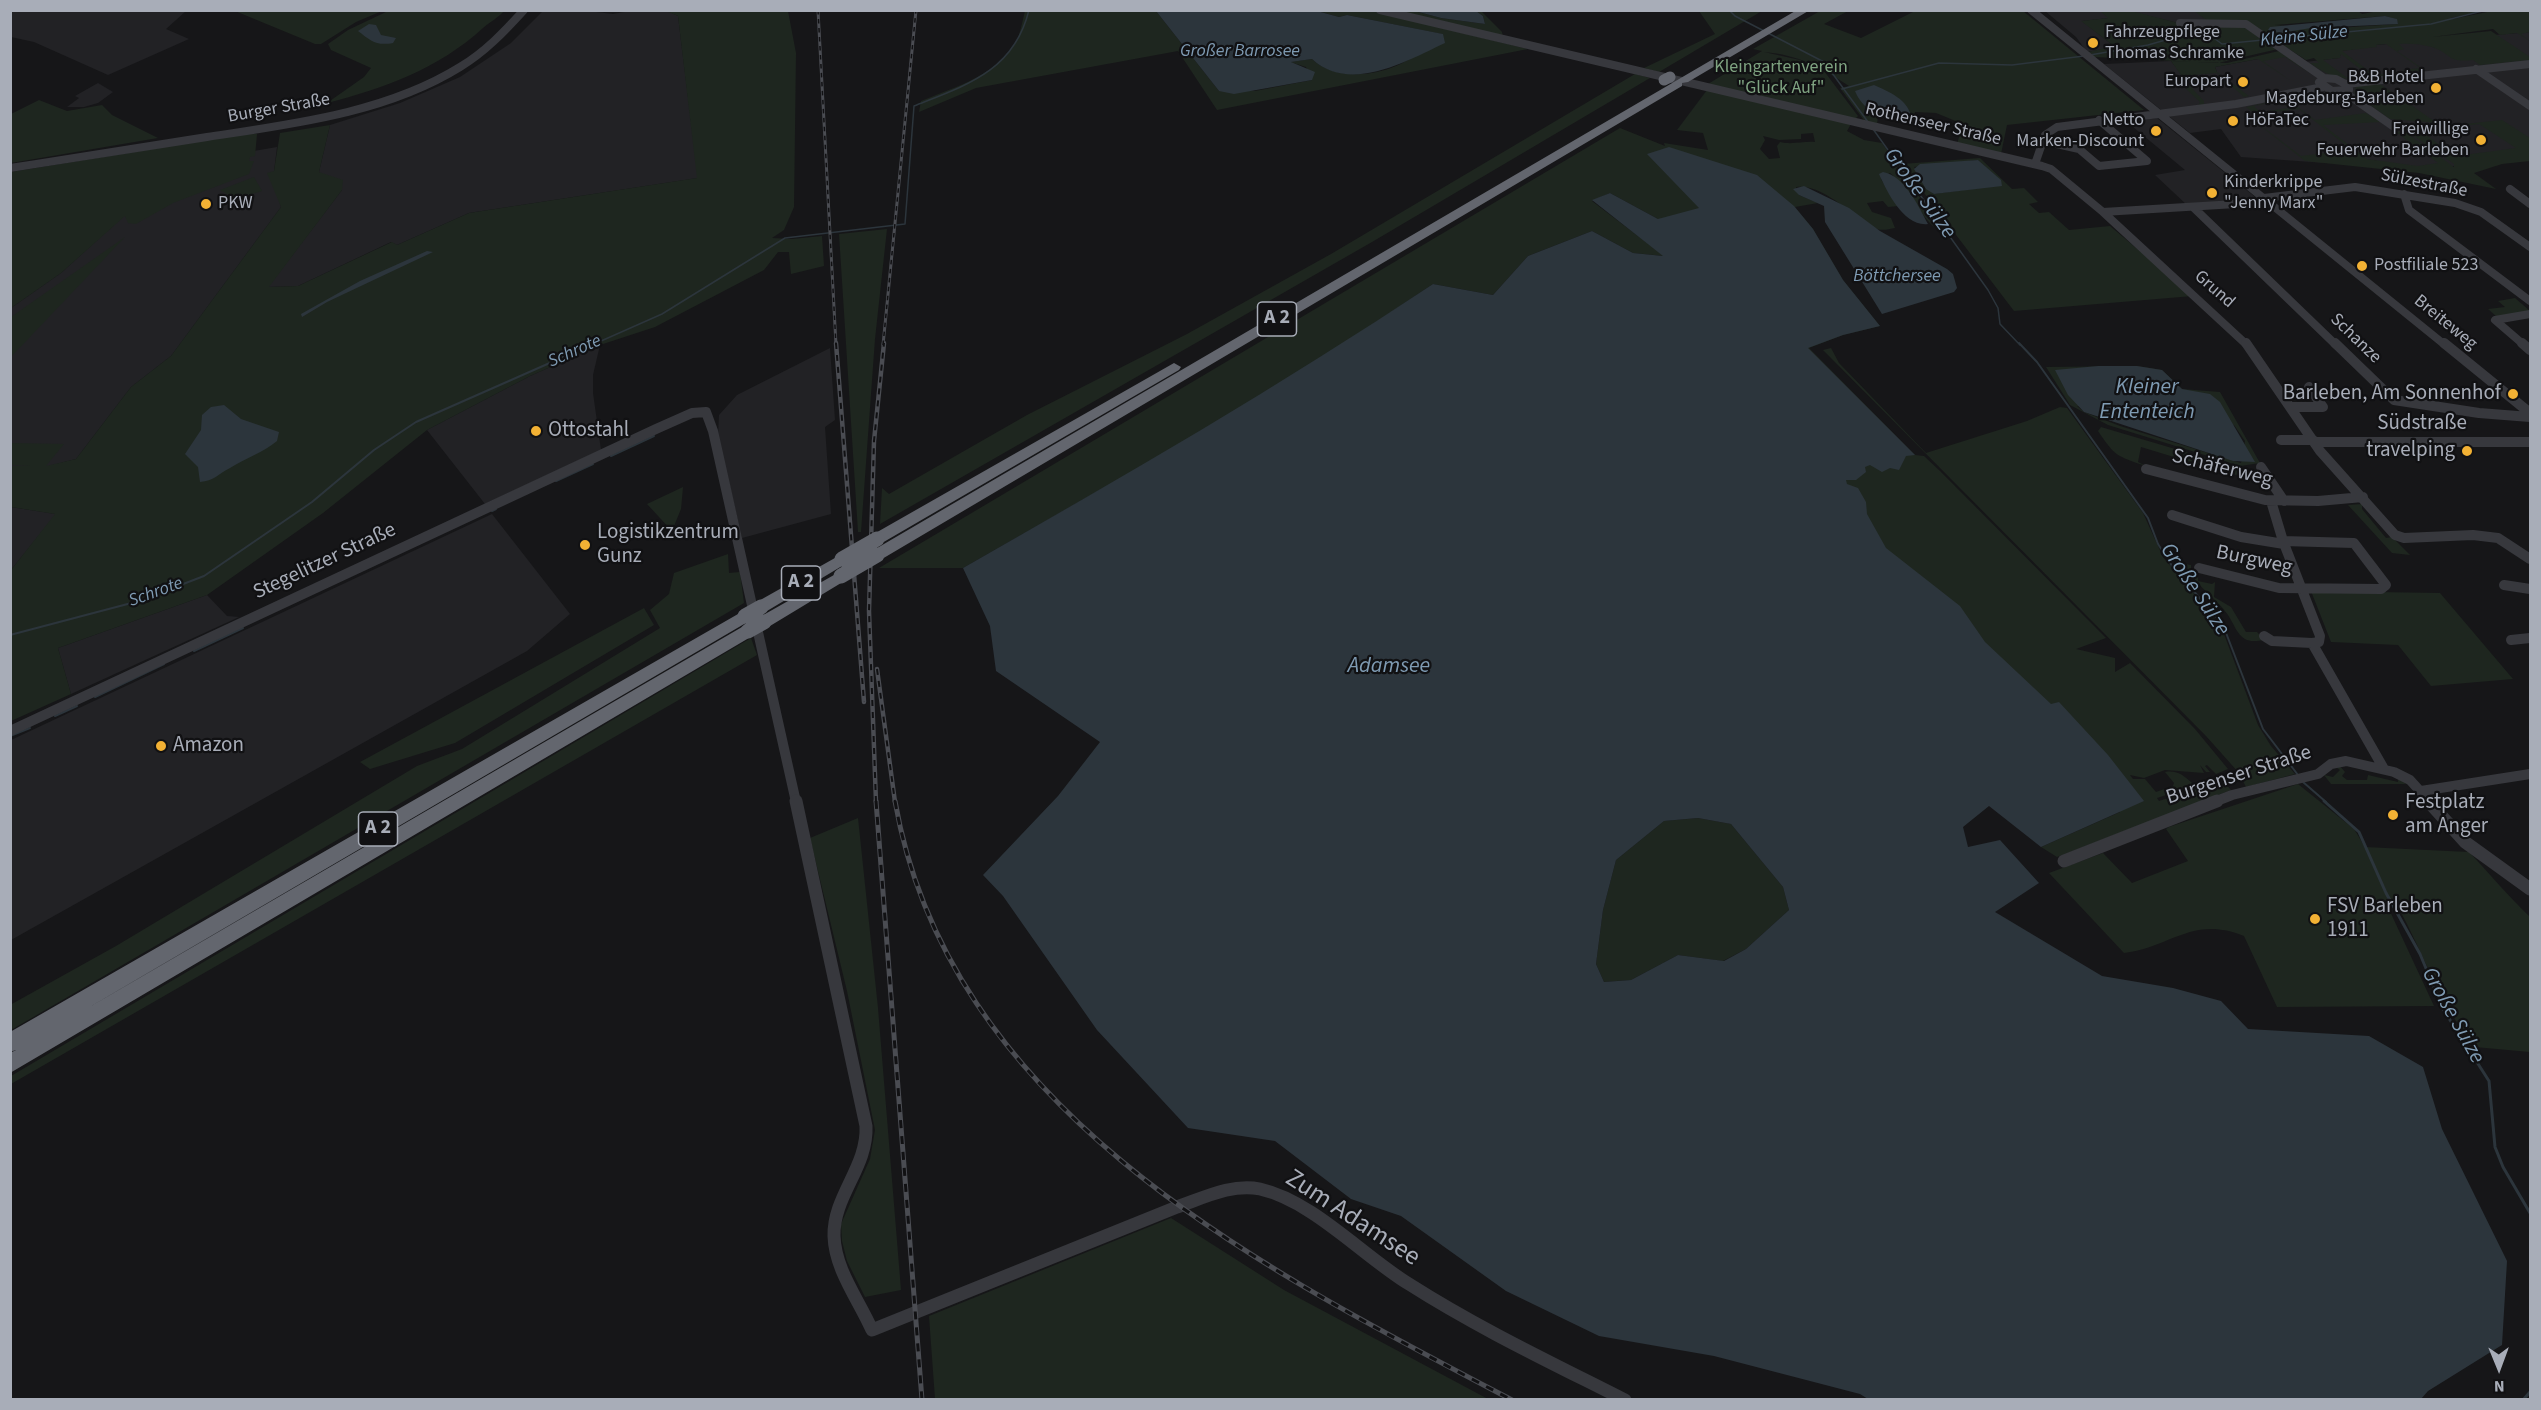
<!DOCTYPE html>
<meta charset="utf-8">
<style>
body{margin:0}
#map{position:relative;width:2541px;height:1410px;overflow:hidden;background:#161618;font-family:"Source Sans 3",sans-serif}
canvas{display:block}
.frame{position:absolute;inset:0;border:12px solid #a8adb8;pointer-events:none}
.north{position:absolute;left:2469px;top:1338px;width:60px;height:60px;-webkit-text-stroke:4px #111113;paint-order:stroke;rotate:179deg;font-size:16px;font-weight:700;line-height:24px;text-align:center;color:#a8adb8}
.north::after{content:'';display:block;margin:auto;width:21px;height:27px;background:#a8adb8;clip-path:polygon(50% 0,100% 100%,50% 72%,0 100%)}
</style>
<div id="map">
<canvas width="2541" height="1410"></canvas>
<div class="frame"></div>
<div class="north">N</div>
</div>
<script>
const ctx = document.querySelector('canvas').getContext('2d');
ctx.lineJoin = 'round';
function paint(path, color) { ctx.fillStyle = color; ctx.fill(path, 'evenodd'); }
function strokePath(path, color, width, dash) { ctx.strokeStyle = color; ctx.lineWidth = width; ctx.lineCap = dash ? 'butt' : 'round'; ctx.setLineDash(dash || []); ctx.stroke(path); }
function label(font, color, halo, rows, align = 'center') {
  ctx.font = font + ' "Source Sans 3",sans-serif'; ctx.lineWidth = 4.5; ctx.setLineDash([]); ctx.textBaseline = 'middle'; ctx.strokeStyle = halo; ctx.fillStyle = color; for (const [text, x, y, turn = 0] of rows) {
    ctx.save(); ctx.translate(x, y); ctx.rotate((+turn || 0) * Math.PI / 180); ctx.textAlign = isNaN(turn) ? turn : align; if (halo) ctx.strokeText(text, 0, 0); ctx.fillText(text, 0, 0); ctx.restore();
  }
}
const built = new Path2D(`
 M580,10L613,14L630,11L666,10L678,16L698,178L469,213L397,245L391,242L298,286L268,287L342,190L319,172L330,125L400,103L460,77L511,43L543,11Z
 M2356,10L2362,14L2182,24L2128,11Z
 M10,11H186L166,29L189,39L108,75L34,42L11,37Z
 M2045,11H2111L2102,12L2109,18L2082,21L2115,47L2087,52L2076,37Z
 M2530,32V153L2430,170L2353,157L2338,159L2340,164L2241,157L2221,129L2190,133L2104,64L2171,61L2183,76L2217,72L2215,67L2258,59L2285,56L2296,63L2339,58L2342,51L2375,45Z
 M98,83L113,92L98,103L84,107H67L79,98L75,96Z
 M2157,118L2260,201L2188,206L2155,175L2185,170L2127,122Z
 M277,147L274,171L281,207L171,356L131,387L76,459L49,466H11V308L61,273L125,215L242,153Z
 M600,345L593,375V393L601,450L485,504L427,430L530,376Z
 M830,348L835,420L825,427L831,514L742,538L718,436L719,415L737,395Z
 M11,507L56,514L11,570Z
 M492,514L570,614L527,651L11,940V740Z
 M207,595L227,616L239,617L71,694L58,648Z`);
const green = new Path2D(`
 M2128,10L2182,24L2242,26L2278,49L2218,63L2094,57L2088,52L2114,46L2081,21L2108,18L2101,12Z
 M2356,10L2362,14L2384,10L2482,11L2451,18L2453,19L2492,11H2530V32L2521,34L2530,41L2517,33L2500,35L2493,29L2432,37L2491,31L2530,57V60L2480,65L2473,60C2446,63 2453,54 2432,47C2421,44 2411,43 2399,44L2404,49L2397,51L2426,71L2406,73L2403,70L2420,68L2386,44L2376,45L2377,47L2342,51L2373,74H2400L2368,77L2366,76L2368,75L2341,54L2340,58L2323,60L2346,77L2364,78C2342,81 2328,76 2310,63H2319L2314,58L2306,60L2244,20L2208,21L2194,11ZM2385,16L2396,19L2398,24L2321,29L2275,25Z
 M235,11H382L356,22L321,44H315Z
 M388,11H504C498,18 490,22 483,28C438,69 385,88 327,103L364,77L371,68L331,50L328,44L348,30Z
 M666,11H788L796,53L794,207L784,230L772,238L792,239L822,236L824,266L791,274L789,252H778L764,270L655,327L600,345L530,376L427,430L323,513L207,595L58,648L71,694L11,721V570L55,514L11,507V466H31L11,465V443L64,444L46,466L76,459L131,387L171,356L281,207L267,173L274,171L280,133L330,125L319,172L343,180L342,190L269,287L298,286L392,242L397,245L469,213L697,178L678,16Z
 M1025,11H1156L1219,91H1255L1312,80L1306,67L1290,62L1312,59C1333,79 1370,77 1396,66C1412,60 1428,44 1442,34L1347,15L1339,17L1317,11H1372L1528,49L1217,110L1178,51L976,88L919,112L921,101C955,87 1001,74 1018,38C1021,29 1023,19 1025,11Z
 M1388,11H1415L1441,18L1485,24L1483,16L1476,11H1481L1502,32L1503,37Z
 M1699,11H1762L1659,72L1644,68L1715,34Z
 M1820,11H1848L1824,24L1861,38L1915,11H2023L2144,110L2007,125L2001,154L1957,144L1963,124L1936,113L1915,112L1914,119H1894L1878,115L1877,125L1866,123L1840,88L1849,86C1820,67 1799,55 1764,52L1800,60L1824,71L1858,116L1855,119L1708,84L1762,51L1753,49Z
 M2279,51L2311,74L2285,57L2263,61L2291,81L2258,59L2215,67L2217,72L2249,96L2244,97L2217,73L2192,75L2201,83L2188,84L2204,101V105L2198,106L2200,102L2184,87L2167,79H2184L2171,61L2227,63Z
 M1635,74L1650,78L1372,242L880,524L882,488L889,494L1027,415L1187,334L1331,254Z
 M2380,84L2437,123L2390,119L2354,93L2356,86Z
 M1707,90L1851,124L1847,131L1864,140L1882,143L1946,235C1921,223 1912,191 1890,173L1881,178L1882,181L1899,206L1888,207L1883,201L1867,203L1872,212L1891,218L1895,228C1889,229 1883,231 1877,229C1852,218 1825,183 1796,187L1799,195L1818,203L1795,207L1813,229L1843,280L1880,326L1843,335L1809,348L1915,455L1924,456L1940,471L2106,638L2076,649L2115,658V672L2130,663L2195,729L2228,769L2216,774L2207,765L2205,766L2210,772H2206L2200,765L2204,773L2165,770L2144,778L2130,775L2133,779H2145L2156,792L2173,786L2174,783L2165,772C2178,770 2184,776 2193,784V786L2157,798L2159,801L2222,780L2231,790L2057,857L2041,847L2120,812L1898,577L1658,219L1610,193L1592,201L1664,256L1633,253L1592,231L1528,256L1493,295L1433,284L1327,355L1188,440L963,568H879L1620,128L1665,146L1664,143L1708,150L1703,133L1677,130ZM1813,133L1815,142C1803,141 1792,145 1780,142L1777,146L1780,158L1769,159L1760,149L1765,140L1763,136L1779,140L1801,139V134Z
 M2287,99L2315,120L2366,113L2380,122L2323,125L2367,159L2418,166L2438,163L2396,132L2404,131L2454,167V164L2404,129L2421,131L2448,151L2464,155L2516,148L2479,124L2439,129L2393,121L2437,127L2502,120L2530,138V161L2502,164L2474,173L2496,189L2419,173L2305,161L2239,109L2301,156L2352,150L2299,109L2286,110L2290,114L2283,111L2274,112L2277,115L2268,111L2289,108L2280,101L2254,106L2261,113L2255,114L2246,107Z
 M39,100L67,111L102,105L112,115L158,138L11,163V114Z
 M250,133L257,134L255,156L250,157L249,161H254L249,174L173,203L136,224L128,223L125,216L61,273L11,308V172Z
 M1980,158L2012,189L2024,188L2038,202L2029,204L2039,213L2049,212L2069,230L2110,226L2193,296L2014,311L1902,164ZM1978,160L2001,181V185L1934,194L1914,167Z
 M254,177L262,191L235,199L220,190Z
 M887,229L875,339L861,532H858L839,234Z
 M125,237L11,357V317Z
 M2515,298L2530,311L2497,317L2488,309L2505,307L2498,301Z
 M1831,348L1839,363L1926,453L2027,421L2060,407L2067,408L2143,513L2163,557L2221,626L2258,725L2271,746L2295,774L2246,787L2239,773L2206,736L1823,350Z
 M2137,366L2162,370L2182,389L2220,392L2260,463L2240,466L2108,425L2070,405L2046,367ZM2077,406L2234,425L2245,441L2241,463L2120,426L2084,412Z
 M2101,427L2246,470L2248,474L2233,475L2141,447L2138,462L2146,466C2116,456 2115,456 2098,431Z
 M683,487L681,509L672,531L647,504Z
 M2362,504V509L2386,538L2392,537L2410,555L2392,553L2348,505Z
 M728,554L729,573L740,572L744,603L11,1030L10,1005L116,946L417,766L462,749L660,628L650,610L669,594L674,573Z
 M2185,564L2191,565V573L2198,577V581L2212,584L2215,582L2214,597L2231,607L2246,632H2257L2264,640C2258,641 2250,642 2245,639C2237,635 2233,622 2228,615C2216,597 2194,585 2185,564Z
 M2311,591L2440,593L2513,679L2431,686L2398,645L2331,642Z
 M644,608L654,625L455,743L370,769L360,762Z
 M751,638L757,655L11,1084V1076Z
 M2339,765L2345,772L2342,776L2347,780H2367L2368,775L2398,782V777L2406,784H2331L2324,775L2333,777L2340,770L2337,768Z
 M2298,784L2354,829L2365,847L2469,852C2490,874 2508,896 2530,917V1052L2475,1047C2440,1005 2423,952 2397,905H2387L2434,1006L2277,1007L2244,936C2193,915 2171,947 2124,953L2049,873L2103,853L2132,883L2188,861L2166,829L2169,827Z
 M858,818L878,1008L901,1290L865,1297L847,1261L842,1241L841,1224L870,1159L875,1130L847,991L810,838Z
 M1698,818L1731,824L1783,887L1789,910L1746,949L1723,961L1678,955L1631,980L1604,982L1596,964L1603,910L1616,860L1664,821Z
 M1171,1218L1284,1290L1488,1399H935L929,1316Z`);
const water = new Path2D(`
 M1156,11H1317L1339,17L1347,15L1443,34L1445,43C1407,61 1350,94 1312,59L1291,62L1315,72L1312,80L1234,94L1219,91Z
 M1415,11H1476L1483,16L1485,24L1441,18Z
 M2385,16L2397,19L2398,24L2311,28L2280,33L2268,30L2270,27Z
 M369,24L376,25L381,35L396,38L393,43C376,46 371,41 358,31Z
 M1874,85C1888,91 1909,100 1911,117C1889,124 1863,112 1855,91Z
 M1669,147L1757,175L1794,206L1813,229L1843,280L1880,326L1843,335L1808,348L1915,455L1906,456L1899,470L1890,468L1882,472L1870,465L1865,467L1866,472L1856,480H1846L1847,484L1858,488L1866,502L1867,514L1886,548L1960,606L1985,642L2051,704L2059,702L2108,755L2144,801L2041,847L1989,806L1963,827L1968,847L2000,840L2039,883L1995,912L2102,976L2173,988L2221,1001L2248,1029L2369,1036L2423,1067L2442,1129L2507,1261L2502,1345L2428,1391L2421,1399H1868L1860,1394L1714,1356L1599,1336L1506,1291L1401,1216L1351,1199L1275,1141L1188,1128L1097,1030L1003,896L983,875L1058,796L1100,742L996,671L990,626L963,568C1123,477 1280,386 1433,284L1493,295L1528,256L1592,231L1633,253L1663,256L1592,200L1610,193L1658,219L1699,208L1647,154ZM1698,818L1731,824L1783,887L1789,910L1746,949L1724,961L1678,955L1631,980L1604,982L1596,964L1603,910L1616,860L1664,821Z
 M1978,160L2001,180L2002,186L1934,194L1926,189L1914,169L1920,164Z
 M1883,172C1904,175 1919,207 1928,224C1904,227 1887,192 1879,174Z
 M1804,186L1849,208L1880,231L1947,269L1953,274L1957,288L1954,292L1882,314L1825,222L1824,206L1799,195L1793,189Z
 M427,251L433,252L327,302L302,317L301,314L360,281Z
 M2098,366H2137L2162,370L2182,389L2210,394L2220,402L2255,462L2233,461L2084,412L2068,395L2055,370Z
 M224,405L241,419L279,432L277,441C262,453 246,458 230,468C218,474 214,481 200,482L198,467L185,454L201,430L202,415L211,407Z`);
const streamFar2 = new Path2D(`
 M1729,10L1735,16L1824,62L1868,122
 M2272,39L2431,24L2486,10
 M2090,55L2148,45L2197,31L2207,33L2222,44L2263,40
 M1842,89L1939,63L2012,65L2084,56
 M1873,129L1988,290L1998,308L2000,324L2020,345
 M592,345L662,314L785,238L905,224L914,106C967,85 1014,71 1029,10`);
const streamFar1 = new Path2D(`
 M2019,343L2037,362L2148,518L2158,544L2172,566L2223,625L2263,729L2298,775
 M611,456L654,436
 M556,481L593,464
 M492,511L496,509
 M10,635L139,601L204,576L312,502L374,450L416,422L595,343
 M194,651L243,628
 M95,697L164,664
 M55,716L77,706
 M10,736L30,728
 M2303,782L2326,802`);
const stream = new Path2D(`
 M2324,801L2359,832L2386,893L2420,954L2443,1009L2489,1081L2495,1147L2503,1167L2530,1213
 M2523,1400L2530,1392`);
const minorFar2 = new Path2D(`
 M1380,10L2042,166L2051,169L2103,212L2269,202
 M2031,10L2445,345
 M2180,23L2246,24L2324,78
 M2476,69L2530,106
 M2324,78L2336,79L2349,86V90L2332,91L2319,82Z
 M2346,84L2530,64
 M2344,92L2394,127
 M2043,141L2079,149L2099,166L2147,161L2099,120
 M2035,164L2045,135L2057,127L2236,104L2323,87
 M10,168C76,158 142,147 207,137C292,124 386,113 460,67C485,52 504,32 524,10
 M2510,189L2530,204
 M2404,194L2409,210L2530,301
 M2264,198L2355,187L2455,203L2481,212L2530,247
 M2193,207L2336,345
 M2103,212L2247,345
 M2524,345L2495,320L2530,314`);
const minorFar1 = new Path2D(`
 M2246,343L2320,451L2395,535L2404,538L2473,535L2498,538L2530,559
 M2335,343L2394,400L2479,413L2530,417
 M2444,343L2530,413
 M2522,343L2530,350
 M2290,407H2323L2309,387
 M2281,440H2313
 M2314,442H2530
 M2261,467L2284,501
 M2146,469L2265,500L2318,501L2363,497
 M2271,501L2283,541L2320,636L2319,642L2312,643L2384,769
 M2172,515L2241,537L2284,544
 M2199,568L2279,588L2381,589L2386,585L2354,543L2283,541
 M2504,585L2530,589
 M2264,636L2272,641L2312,643
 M2511,640L2530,638
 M10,731L656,429L692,413L706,412L713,431L796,802
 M2421,791L2530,774
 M2214,802L2232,795L2318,774L2331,764L2346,761L2394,772L2410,780L2430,802`);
const minor = new Path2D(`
 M796,801L866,1126C868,1167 833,1196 834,1236C835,1270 859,1300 872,1330L1177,1207C1203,1198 1232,1183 1260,1189C1313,1201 1363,1256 1409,1284C1478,1328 1552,1363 1625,1400
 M2428,801L2465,842L2530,889
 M2064,861L2217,801`);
const highway = new Path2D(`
 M1797,10H1810L1688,82L1682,83V86L882,559H872L869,555L872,551Z
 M1174,363L1181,367L1179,370L882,543L877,544L870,539L872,535Z
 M842,554L850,559L847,563L767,611H755L753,607L755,603Z
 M841,571L846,572L849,576L846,580L770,626H758L756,622L758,618Z
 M745,610L753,616L751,620L81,1012L742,627H754L756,631L754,635L10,1073V1053L16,1050L10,1052V1032Z`);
const railFar2 = new Path2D(`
 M818,10L836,345
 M883,345L916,10`);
const railFar1 = new Path2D(`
 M836,343L864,702
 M877,669L895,802
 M876,802L869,611L874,441L884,343`);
const rail = new Path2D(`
 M876,801L922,1400
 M895,801C949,1111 1260,1268 1512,1400`);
const highwayBridgeFar1 = new Path2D(`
 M1664,80L1670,77`);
const highwayBridge = new Path2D(`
 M842,559L877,539
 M841,576L877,555
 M745,616L761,607
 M748,631L764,622`);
const markers = [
 [2093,43,6,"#f2b134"],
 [2243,82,6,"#f2b134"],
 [2436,88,6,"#f2b134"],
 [2233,121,6,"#f2b134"],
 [2156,131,6,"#f2b134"],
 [2481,140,6,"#f2b134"],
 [2212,193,6,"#f2b134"],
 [206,204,6,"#f2b134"],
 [2362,266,6,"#f2b134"],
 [2513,394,6,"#f2b134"],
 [536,431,6,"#f2b134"],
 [2467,451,6,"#f2b134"],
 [585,545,6,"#f2b134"],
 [161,746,6,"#f2b134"],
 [2393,815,6,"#f2b134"],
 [2315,919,6,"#f2b134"]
];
const farPoinames = [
 ["Fahrzeugpflege",2105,33],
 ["Thomas Schramke",2105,54],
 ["B&B Hotel",2424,78,"right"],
 ["Magdeburg-Barleben",2424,99,"right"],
 ["Europart",2231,82,"right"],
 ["Netto",2144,121,"right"],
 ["Marken-Discount",2144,142,"right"],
 ["HöFaTec",2245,121],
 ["Freiwillige",2469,130,"right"],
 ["Feuerwehr Barleben",2469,151,"right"],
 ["Kinderkrippe",2224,183],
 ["\"Jenny Marx\"",2224,204],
 ["PKW",218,204],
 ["Postfiliale 523",2374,266]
];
const farWaternames = [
 ["Kleine Sülze",2304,37,-6],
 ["Großer Barrosee",1240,52],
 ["Böttchersee",1897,277],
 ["Schrote",575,352,-24],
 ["Schrote",156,593,-20]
];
const farParknames = [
 ["Kleingartenverein",1781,68],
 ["\"Glück Auf\"",1781,89]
];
const farStreetnames = [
 ["Burger Straße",279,109,-10],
 ["Rothenseer Straße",1933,125,13],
 ["Sülzestraße",2424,184,11],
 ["Grund",2214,290,41],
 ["Breiteweg",2445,323,39],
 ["Schanze",2355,339,44]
];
const shields = [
 [1277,319,39],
 [801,583,39],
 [378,829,39]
];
const shieldNames = [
 ["A 2",1277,319],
 ["A 2",801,583],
 ["A 2",378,829]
];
const poiNames = [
 ["Barleben, Am Sonnenhof",2501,394,"right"],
 ["Ottostahl",548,431],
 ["travelping",2455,451,"right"],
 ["Logistikzentrum",597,533],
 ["Gunz",597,557],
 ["Amazon",173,746],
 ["Festplatz",2405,803],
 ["am Anger",2405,827],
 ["FSV Barleben",2327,907],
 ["1911",2327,931]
];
const streetNames = [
 ["Südstraße",2422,424],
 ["Schäferweg",2222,469,14],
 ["Burgweg",2254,561,12],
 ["Stegelitzer Straße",325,562,-25],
 ["Burgenser Straße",2239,776,-18]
];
const waterNames = [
 ["Große Sülze",1919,194,54],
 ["Kleiner",2147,388],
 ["Ententeich",2147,413],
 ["Große Sülze",2194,590,56],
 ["Adamsee",1389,667],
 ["Große Sülze",2452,1016,61]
];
const nearStreetnames = [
 ["Zum Adamsee",1352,1219,33]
];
paint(built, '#222225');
paint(green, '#1e261f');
paint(water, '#2c353c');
strokePath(streamFar2, '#2c353c', 1.5);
strokePath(streamFar1, '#2c353c', 2);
strokePath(stream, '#2c353c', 3);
strokePath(minorFar2, '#37383d', 8);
strokePath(minorFar1, '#37383d', 10);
strokePath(minor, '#37383d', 13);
paint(highway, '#63666e');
strokePath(railFar2, '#4a4c52', 3);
strokePath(railFar1, '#4a4c52', 4.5);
strokePath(rail, '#4a4c52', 5);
strokePath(railFar2, '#111113', 1.5, [4.5]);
strokePath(railFar1, '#111113', 2, [6]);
strokePath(rail, '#111113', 3, [8]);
strokePath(highwayBridgeFar1, '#63666e', 11);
strokePath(highwayBridge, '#63666e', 15);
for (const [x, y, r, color] of markers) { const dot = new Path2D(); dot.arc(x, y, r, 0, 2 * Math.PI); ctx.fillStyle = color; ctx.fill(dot); strokePath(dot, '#111113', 2); }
label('18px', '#a8adb8', '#111113', farPoinames, 'left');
label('italic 18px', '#7f9bb3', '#111113', farWaternames);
label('18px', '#7fa381', '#111113', farParknames);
label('18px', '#a8adb8', '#111113', farStreetnames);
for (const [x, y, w] of shields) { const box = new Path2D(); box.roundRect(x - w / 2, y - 17, w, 34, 4.5); ctx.fillStyle = '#111113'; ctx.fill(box); strokePath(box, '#a8adb8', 1.5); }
label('bold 20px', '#a8adb8', null, shieldNames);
label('21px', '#a8adb8', '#111113', poiNames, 'left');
label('21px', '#a8adb8', '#111113', streetNames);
label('italic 22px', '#7f9bb3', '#111113', waterNames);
label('26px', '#a8adb8', '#111113', nearStreetnames);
</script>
